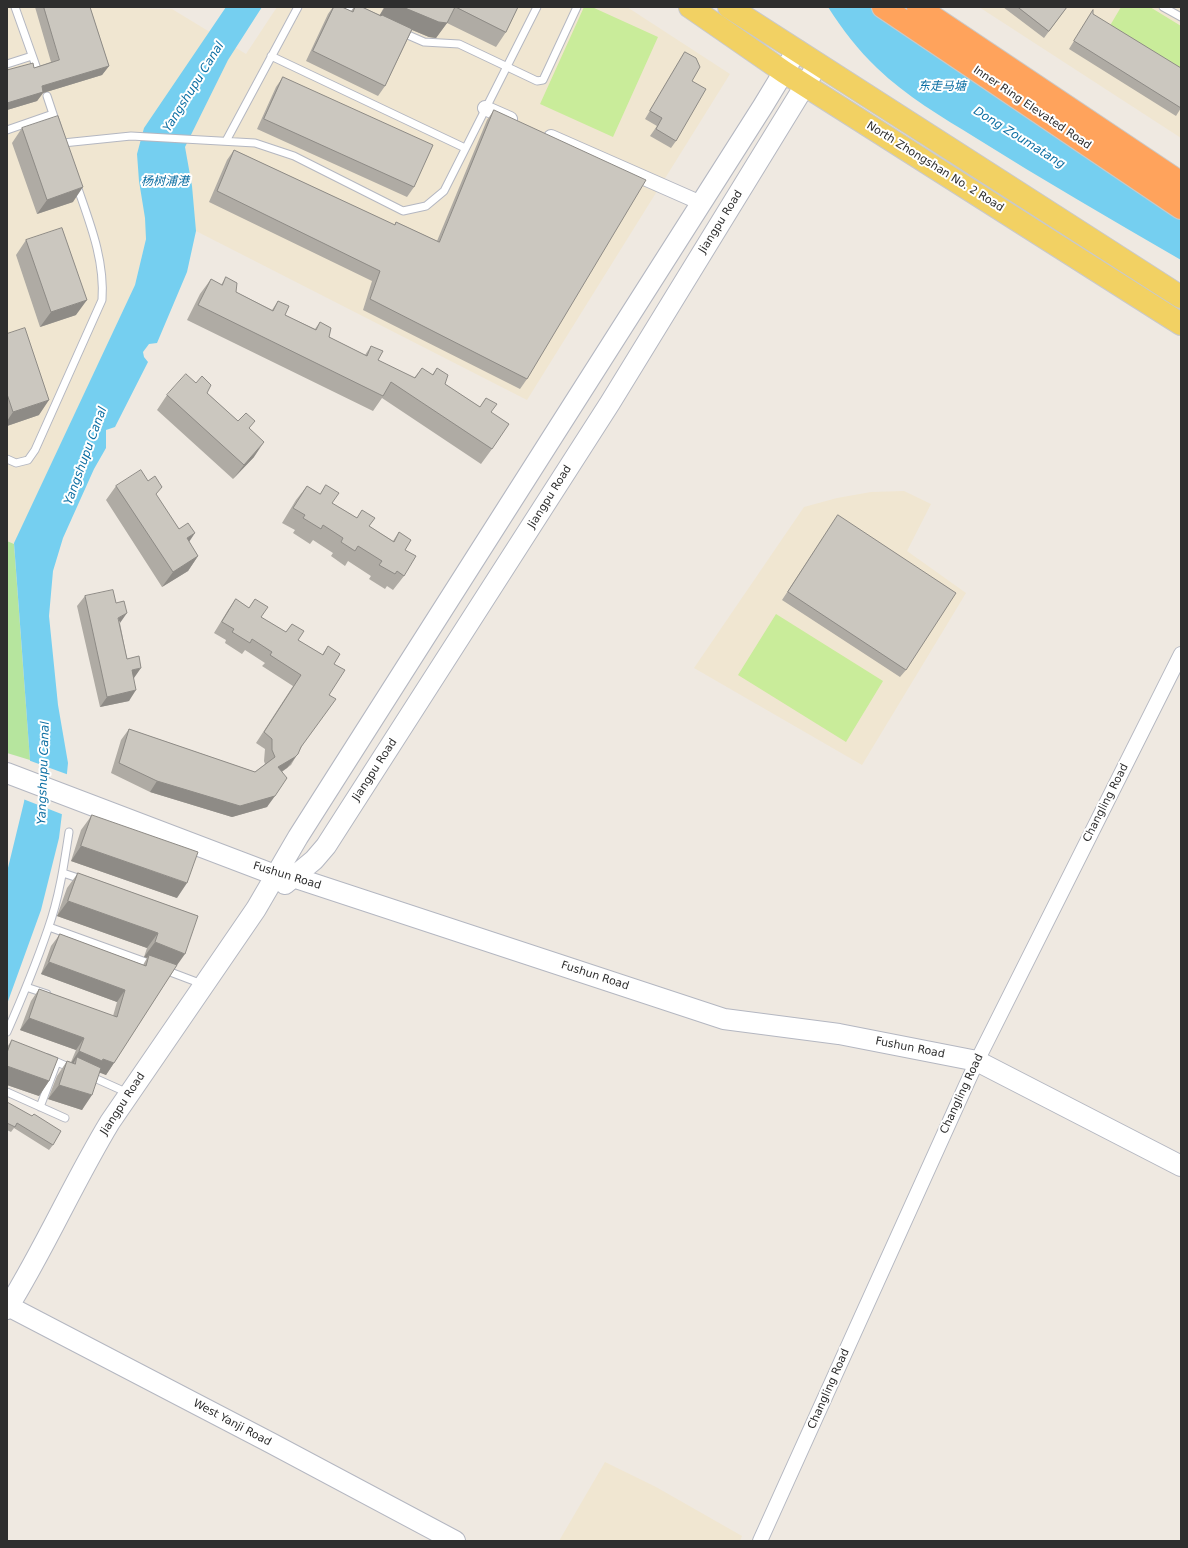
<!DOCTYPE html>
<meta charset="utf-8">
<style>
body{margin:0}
#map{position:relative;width:1188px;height:1548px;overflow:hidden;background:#efe9e1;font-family:"DejaVu Sans",sans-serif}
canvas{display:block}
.frame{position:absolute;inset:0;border:8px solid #2e2e2e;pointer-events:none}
</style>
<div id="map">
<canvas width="1188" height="1548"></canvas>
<div class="frame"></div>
</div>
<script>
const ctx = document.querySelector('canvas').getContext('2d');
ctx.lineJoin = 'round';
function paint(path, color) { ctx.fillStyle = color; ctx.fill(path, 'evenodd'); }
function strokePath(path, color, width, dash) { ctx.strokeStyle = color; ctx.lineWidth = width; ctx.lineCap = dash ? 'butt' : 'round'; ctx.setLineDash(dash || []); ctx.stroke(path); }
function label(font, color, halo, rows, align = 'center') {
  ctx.font = font + ' "DejaVu Sans","Noto Sans SC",sans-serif'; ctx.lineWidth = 4; ctx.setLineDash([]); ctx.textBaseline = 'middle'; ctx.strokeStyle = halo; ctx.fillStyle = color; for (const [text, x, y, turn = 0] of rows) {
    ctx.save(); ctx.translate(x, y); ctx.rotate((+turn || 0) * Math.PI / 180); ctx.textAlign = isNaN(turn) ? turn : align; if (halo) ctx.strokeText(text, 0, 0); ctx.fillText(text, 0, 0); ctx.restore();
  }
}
const education = new Path2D(`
 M7,7H92L172,9L246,54L277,7H627L730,74L527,400L196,231L146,239L135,285L14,544L7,541Z
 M979,7H1181V138Z
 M904,491L931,504L907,551L966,593L862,765L694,668L804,507L837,498L871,492Z
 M605,1462L656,1487L742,1536L740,1541H559Z`);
const green = new Path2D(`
 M7,541L14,544L30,760L7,753Z`);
const pitch = new Path2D(`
 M584,7H592L658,37L613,137L540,104Z
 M1121,7H1150L1181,26V72L1108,29Z
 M776,614L883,681L846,742L738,675Z`);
const water = new Path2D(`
 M226,7H262L228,60L185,147L192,186L196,231L187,272L157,343L149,344L143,352L144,357L148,362L115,427L106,430V448L94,469L63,538L53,571L49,616L58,705L68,763L67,773L59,838L41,910L7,1004V872L24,802L30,760L14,543L135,285L146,239L145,218L139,181L137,154L144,128Z
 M828,7H879L1181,214V260C1112,220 1043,180 976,138C942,117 906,96 877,68C858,50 842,29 828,7Z`);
const pier = new Path2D(`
 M28,760L69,775L64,815L23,799Z`);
const lane = new Path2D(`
 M15,7L37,69
 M348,7L361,13
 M1163,7L1181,17
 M401,32L424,42L459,44L537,81L543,80L577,7
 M271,56L465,148
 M7,64L32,56
 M47,96L57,126
 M7,130L53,114
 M226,141L298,7
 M63,143L131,136L255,143L294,156L403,211L426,206L444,191L537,7
 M7,459L16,463L28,460L35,450L102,300C105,259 89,221 76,183
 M63,873L84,880
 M49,927L154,965
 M165,970L202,984
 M26,987L47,994
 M7,1032C22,998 36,964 48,929C59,898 64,865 69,832
 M48,1058L73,1069
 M90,1076L128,1093
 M7,1092L65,1118
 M40,1107L57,1062`);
const street = new Path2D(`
 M485,108L510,119
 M551,137L701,203
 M760,1541L977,1061L1181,654`);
const secondary = new Path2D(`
 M7,773L275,875L293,877L724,1019L839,1034L977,1061L1181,1166
 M285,884L314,860L326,846L610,403L818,64
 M8,1306L271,1443L455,1541
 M7,1309C45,1248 73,1183 110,1122L256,909L298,837L763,106L797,50`);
const primary = new Path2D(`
 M690,7L784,72L1181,324
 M729,7L1181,297`);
const highway = new Path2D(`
 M883,7L1181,208
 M918,7L1181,183`);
const wall = new Path2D(`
 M35,7H90L109,66L102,75L43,93L37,101L7,110V70L34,68L51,62Z
 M333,7H342L351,11L354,7H362L380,15L384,7H518L506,32L496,47L447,23L436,38L429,37L412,30L385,86L378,96L306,61L328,14Z
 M1003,7H1067L1044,38Z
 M1093,10V14L1181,108L1176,116L1069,49Z
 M685,52L692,81L676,141L671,148L650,136L657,126L645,119L680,60Z
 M283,77L414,187L407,197L257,129L276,87Z
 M494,110L527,379L520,389L363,310L372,281L209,202L227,160L234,150L394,225L396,222L437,241L487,120Z
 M22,128L73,202L37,214L12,143Z
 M26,240L76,315L40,327L16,255Z
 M226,277L236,292L272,310L278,301L285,315L315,329L320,322L329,337L365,355L371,346L378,360L414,378L422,368L432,375L437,368L445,384L480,407L486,398L491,412L492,449L481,464L382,398L373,411L187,320L200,294L211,279L221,285Z
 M7,334L39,415L7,426Z
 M207,393L238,421L250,429L254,457L233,479L157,410L167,395Z
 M326,485L332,503L357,518L362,510L369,526L393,541L399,532L405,550L404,576L393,590L387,586L385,589L369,579L371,576L348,561L345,566L331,556L333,553L313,540L310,544L293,533L295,530L282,523L296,500L307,486L320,494Z
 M116,486L156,495L179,529L189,542L198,556L188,571L162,587L106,500Z
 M838,515L906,670L900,677L782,600Z
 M85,596L120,623L127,659L134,678L129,701L100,707L77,606Z
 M236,599L249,608L255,599L261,617L286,632L292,624L298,640L322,655L328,646L334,664L329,695L301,748L291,765L287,768L282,772L267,807L232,817L150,792L111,773L121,740L129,729L255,772L265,764L264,761L265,749L256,743L293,686L262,666L265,663L245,650L242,654L225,643L226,640L214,633L228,610Z
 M92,815L177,898L71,861L81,830Z
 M78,873L198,916L177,965L106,1075L100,1072L82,1110L48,1099L57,1076L67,1061L71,1062L76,1050L20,1030L31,1001L39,989L113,1016L117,1002L41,974L51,946L60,934L143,965L147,958L144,957L147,948L57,916L67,888Z
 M12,1040L49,1081L39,1096L7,1085V1047Z
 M7,1102L53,1145L49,1150L14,1128L11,1132L7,1130Z`);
const shadedWall = new Path2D(`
 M385,7H403L447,23L436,38L429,37L379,16Z
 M109,66L102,75L43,93L37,101L7,110V103L42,86Z
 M83,187L73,202L37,214L47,200Z
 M87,300L76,315L40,327L51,312Z
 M49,400L39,415L7,426V421L13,412Z
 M264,442L254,457L233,479L244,465Z
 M195,533L185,548L187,538Z
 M198,556L188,571L162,587L173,572Z
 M127,613L120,623L118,618Z
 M141,668L134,678L125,680L132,670Z
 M136,690L129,701L100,707L107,697Z
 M298,754L287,768L271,778L278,767Z
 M157,781L275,796L267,807L232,817L150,792Z
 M81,846L187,883L177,898L71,861Z
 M68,901L158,933L147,948L57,916Z
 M155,942L185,954L175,968L149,955L147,958L144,957Z
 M49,962L125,990L117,1002L41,974Z
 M29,1018L84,1038L76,1050L20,1030Z
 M79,1051L103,1059L114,1063L106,1075L95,1071L77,1057L73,1064L71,1063Z
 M7,1066L49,1081L39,1096L7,1085Z
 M59,1085L92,1095L82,1110L48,1099Z`);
const building = new Path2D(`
 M44,7H90L109,66L42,86L43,92L7,103V70L33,63L34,68L59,60Z
 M334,7H342L353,12L355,7H362L381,16L382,15L412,29L385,86L313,51Z
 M403,7H455L447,23L439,22Z
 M456,7H518L506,32Z
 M1018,7H1067L1049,31Z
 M1093,10V14L1181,68V108L1074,41Z
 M685,52L696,58L700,67L692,81L706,89L676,141L656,129L662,118L650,111Z
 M283,77L433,145L414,187L264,119Z
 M494,110L646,180L527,379L370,299L380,271L217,191L234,150L395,225L396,222L439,242Z
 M58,116L83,187L47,200L22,128Z
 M62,228L87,300L51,312L26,240Z
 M226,277L237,283L236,292L273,311L278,301L289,306L285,315L316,330L320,322L331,328L329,337L367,356L371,346L383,351L378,360L415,378L422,368L433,375L437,368L448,375L445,384L480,407L486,398L497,404L491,412L509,424L492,449L391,382L383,396L198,305L211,279L222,285Z
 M25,328L49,400L13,412L7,394V334Z
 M186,374L196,383L202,376L211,385L207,393L238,421L246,413L255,421L249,428L264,442L244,465L167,395Z
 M141,470L148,481L155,476L162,487L156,494L179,529L188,523L195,533L187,538L198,556L173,572L116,486Z
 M326,485L339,493L332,503L357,518L362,510L375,518L369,526L394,542L399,532L411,540L405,550L416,556L404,576L397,571L395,574L379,565L382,561L358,546L355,551L341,542L343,538L323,525L321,529L303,518L305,515L293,508L307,486L320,494Z
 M838,515L956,593L906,670L788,592Z
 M113,590L116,603L124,601L127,613L118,618L127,659L139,656L141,668L132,670L136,690L107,697L85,596Z
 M236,599L249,608L255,599L268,607L261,617L286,632L292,624L304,631L298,640L323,655L328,646L340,654L334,664L345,670L329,695L336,699L301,747L298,754L295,757L278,767L287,778L275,796L240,806L157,781L119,763L129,729L255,772L275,757L272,750V739L264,732L301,675L270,655L272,652L252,639L250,643L232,632L234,629L222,622Z
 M92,815L198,852L187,883L81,846Z
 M78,873L198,916L185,954L155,942L158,933L68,901Z
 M60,934L146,966L149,955L177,965L114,1063L103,1059L102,1061L79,1051L84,1038L29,1018L39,989L117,1017L125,990L49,962Z
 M12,1040L58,1058L49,1081L7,1066V1053Z
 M77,1057L101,1068L92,1095L59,1085L67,1061L75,1064Z
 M7,1102L32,1116L34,1114L61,1131L53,1145L17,1123L15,1127L7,1123Z`);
const streetNames = [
 ["Inner Ring Elevated Road",1032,108,34],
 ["North Zhongshan No. 2 Road",935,167,32],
 ["Jiangpu Road",721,222,-58],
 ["Jiangpu Road",550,497,-58],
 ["Jiangpu Road",375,770,-57],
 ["Changling Road",1106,803,-63],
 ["Fushun Road",287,876,17],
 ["Fushun Road",595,976,18],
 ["Fushun Road",910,1048,11],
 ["Changling Road",962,1094,-65],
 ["Jiangpu Road",123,1104,-57],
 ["Changling Road",829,1389,-66],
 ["West Yanji Road",232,1423,28]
];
const waterNames = [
 ["Yangshupu Canal",194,87,-58],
 ["东走马塘",942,87],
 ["Dong Zoumatang",1019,138,32],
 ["杨树浦港",165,182],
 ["Yangshupu Canal",86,456,-70],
 ["Yangshupu Canal",44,773,-88]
];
paint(education, '#f0e6d1');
paint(green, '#b6e59e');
paint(pitch, '#c9ec9a');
paint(water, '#75cff0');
paint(pier, '#efe9e1');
strokePath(lane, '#b4b7c1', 9);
strokePath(street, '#b4b7c1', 16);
strokePath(secondary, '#b4b7c1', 22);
strokePath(primary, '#c9c9c9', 24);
strokePath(highway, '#c9c9c9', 24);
strokePath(lane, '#fff', 7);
strokePath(street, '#fff', 14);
strokePath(secondary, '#fff', 20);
strokePath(primary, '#f2d163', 22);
strokePath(highway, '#ffa35c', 22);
paint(wall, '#afaba4');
paint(shadedWall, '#8e8b86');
paint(building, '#cbc7bf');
strokePath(building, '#8e8b86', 1);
label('11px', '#2e2e2e', '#fff', streetNames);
label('italic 12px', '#0d6fa3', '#fff', waterNames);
</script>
